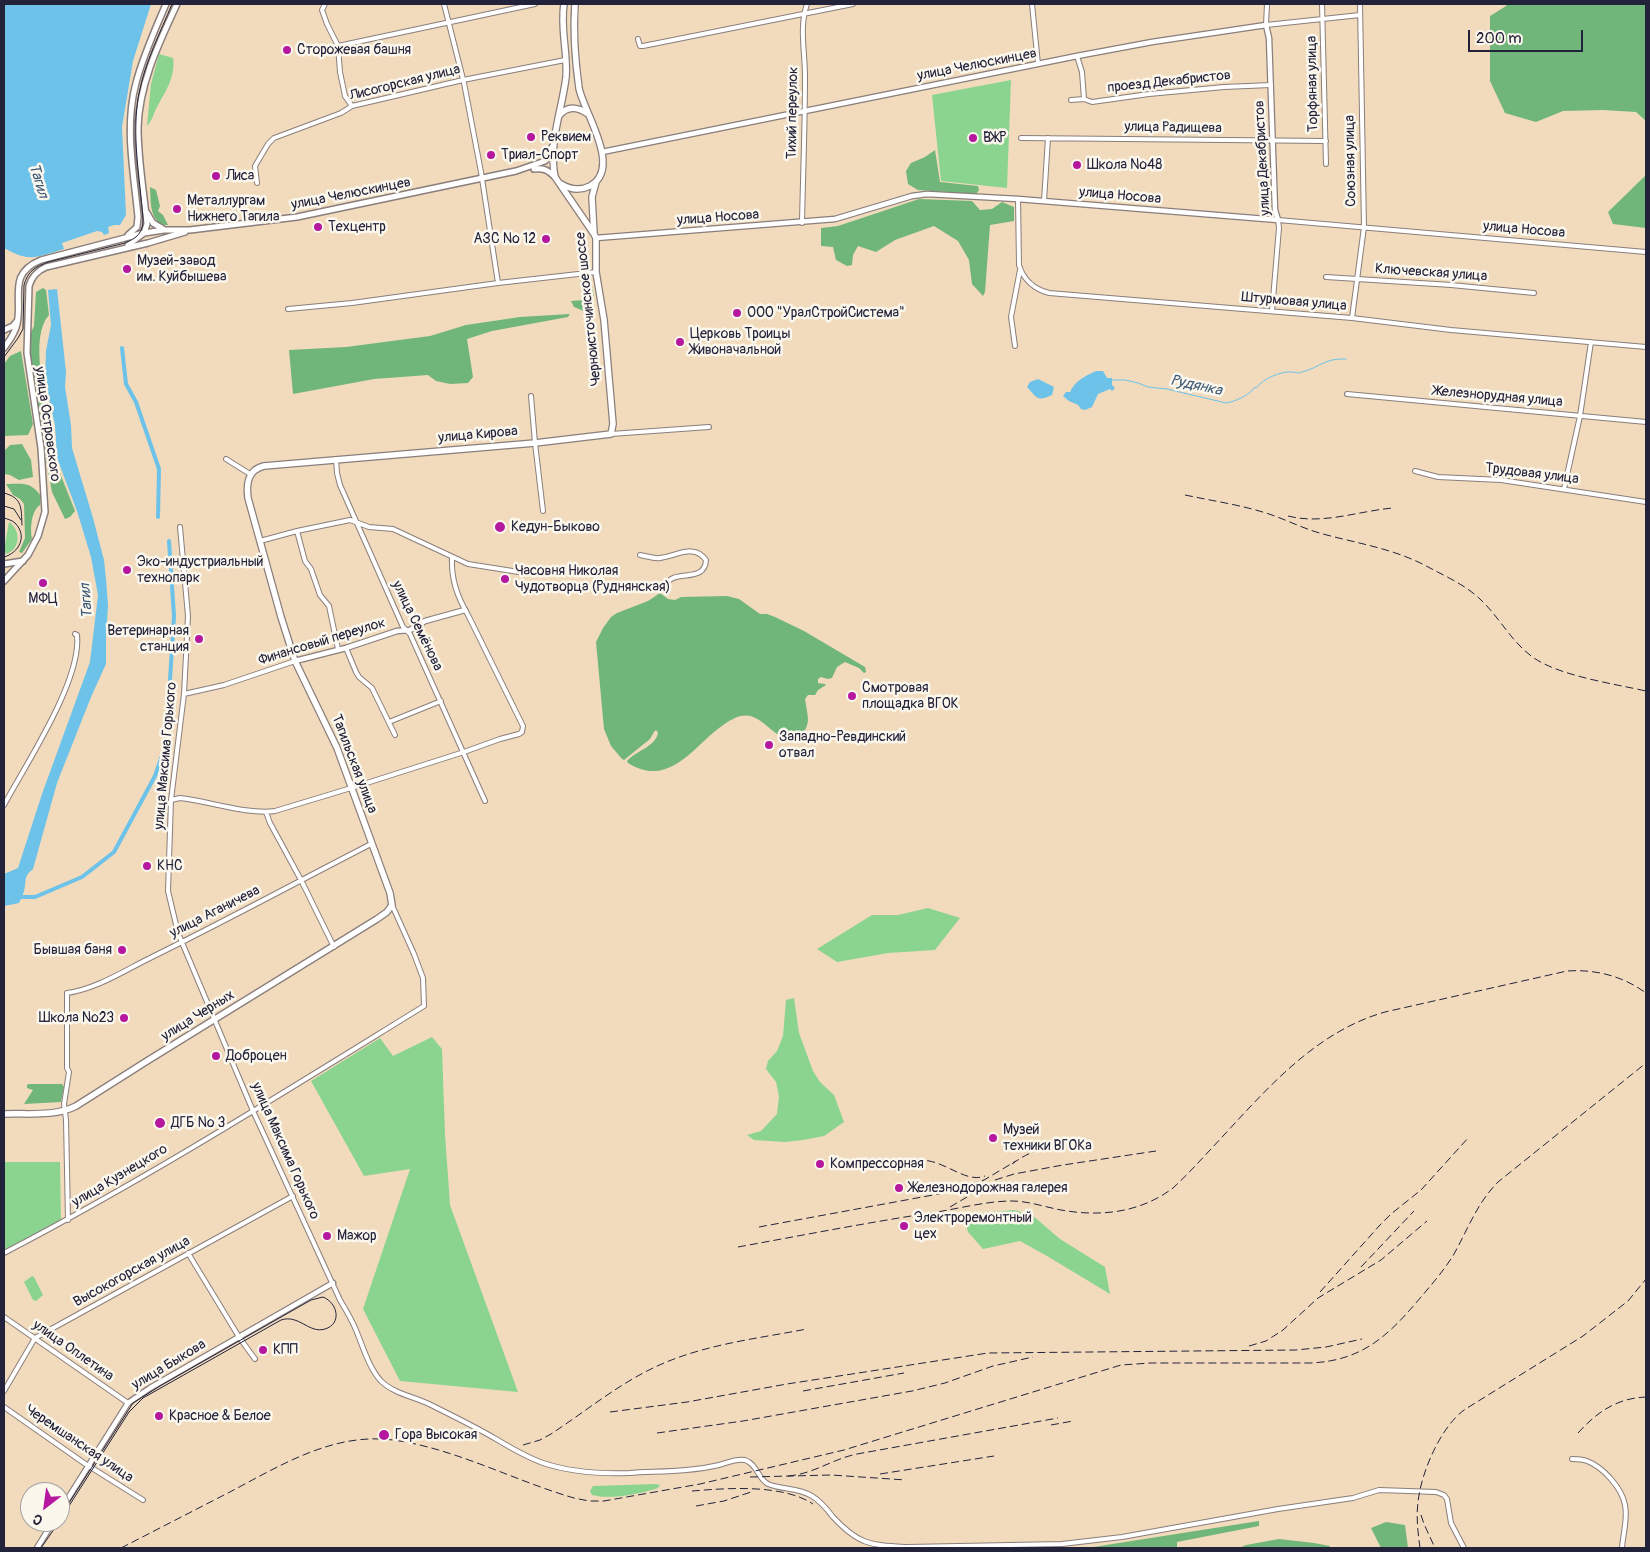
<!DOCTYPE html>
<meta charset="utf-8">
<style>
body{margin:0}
#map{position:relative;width:1650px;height:1552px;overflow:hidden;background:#f1dbbc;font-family:Pangolin,sans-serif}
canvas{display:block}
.frame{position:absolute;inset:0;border:5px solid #22223b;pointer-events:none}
.north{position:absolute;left:20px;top:1482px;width:50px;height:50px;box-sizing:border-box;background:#fbf7ec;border:1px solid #a4a2a5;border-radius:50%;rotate:210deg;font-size:14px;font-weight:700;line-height:20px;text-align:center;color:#22223b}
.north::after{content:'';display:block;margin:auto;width:18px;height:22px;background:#b5179e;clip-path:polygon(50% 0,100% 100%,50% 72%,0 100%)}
.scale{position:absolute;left:1468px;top:30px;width:115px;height:22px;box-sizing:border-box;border:2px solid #22223b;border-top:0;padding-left:6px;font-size:15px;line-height:18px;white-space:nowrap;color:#22223b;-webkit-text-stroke:4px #fbf7ec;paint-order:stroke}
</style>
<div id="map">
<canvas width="1650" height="1552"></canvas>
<div class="frame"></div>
<div class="north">С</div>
<div class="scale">200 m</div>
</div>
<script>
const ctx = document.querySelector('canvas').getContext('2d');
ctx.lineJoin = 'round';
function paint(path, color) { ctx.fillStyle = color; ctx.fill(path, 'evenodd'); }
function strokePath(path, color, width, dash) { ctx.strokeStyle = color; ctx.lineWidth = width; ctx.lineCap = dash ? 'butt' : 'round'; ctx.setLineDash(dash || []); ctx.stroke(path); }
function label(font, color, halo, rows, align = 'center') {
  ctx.font = font + ' Pangolin,sans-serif'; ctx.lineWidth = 5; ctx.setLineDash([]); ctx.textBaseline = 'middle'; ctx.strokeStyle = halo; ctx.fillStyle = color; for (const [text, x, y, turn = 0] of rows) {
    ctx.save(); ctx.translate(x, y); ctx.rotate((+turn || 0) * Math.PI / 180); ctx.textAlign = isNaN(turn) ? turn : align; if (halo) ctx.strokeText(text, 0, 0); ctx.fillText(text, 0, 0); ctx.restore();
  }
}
const green = new Path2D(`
 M159,54L173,58C176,77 165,92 156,109C153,115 152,121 147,126L151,84Z
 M1011,80L1007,188L941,181L932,95Z
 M9,522C21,530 21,549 6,554L4,550Z
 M928,908L960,918L935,950L888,953L837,962L817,949L872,915H898Z
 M794,998L799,1033L813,1071L820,1082L834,1095L844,1122L824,1136L803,1140L785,1142L754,1140L747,1135L761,1131L777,1114L779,1096L776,1082L766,1069L768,1061L777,1051L783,1036L786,1000Z
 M432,1037L442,1049L445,1134L450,1205L518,1392L400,1381L363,1309L410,1169L364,1176L311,1081L380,1038L393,1056Z
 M4,1162H60L61,1220L4,1250Z
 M1014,1210L1032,1215L1060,1239L1105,1267L1110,1294L1047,1256L1020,1241L983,1249L968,1232L964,1219L972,1214Z
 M32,1276L34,1277L43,1295L36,1301L33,1300L24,1282Z
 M656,1484L660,1485L658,1488C640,1494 611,1500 592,1495L590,1491L593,1486Z`);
const forest = new Path2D(`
 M1507,4H1646V121L1636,112L1603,110L1563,111L1536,122L1505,113L1490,81V16L1506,6Z
 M935,150L940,182L978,186L979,190L976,194L918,190L908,184L906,171L911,163L925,157Z
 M1646,175V228L1613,224L1608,212Z
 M150,187L156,190L160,206L158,211L163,215L168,225H162C149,216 151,201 150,187Z
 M919,199L972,201L980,210L992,209L1002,202L1014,207V221L990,225L985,292L983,296L972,284L969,260L958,241L934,226L895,240L876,252L858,246L853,255L852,265L847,266L836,260L833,247L821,246V228L838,226Z
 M586,277C595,286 595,298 591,310L586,312L574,307L571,301L583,300L580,278Z
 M43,288L46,290L49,315C29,337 45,399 52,426L49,431H43L39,422L28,351V338L34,326L36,292Z
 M570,314L568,317L492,331L467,339L473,377L468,383L450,384L436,381L428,375L374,379L293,394L289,350L346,347L430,336L466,325L520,317Z
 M21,351L33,424L28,435L4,436V364L10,356Z
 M53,440L54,458L75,511L70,517L65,519L52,492L44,448L48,441Z
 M22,444L31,460L33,477L19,480L10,475L4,474V451L10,445Z
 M6,484C23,484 30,481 41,496L40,505C31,511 30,529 32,539L22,553L19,552L25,538L24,504L20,499L13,495Z
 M660,593L668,599L675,600L681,597L727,596L739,599L760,614H767L775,617L804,631L865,667L866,672L864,673L859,668L845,662L837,667L832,678L828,679L821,677L818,679V683L825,684L826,685L818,690L815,695H808L805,699C806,706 808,714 808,721C806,733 801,736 790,736C786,737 782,737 779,735C765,727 755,709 735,718C698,735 675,792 628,763L627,761C637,750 655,747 658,733L656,730L654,732L650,739L624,760L622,759L611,746L604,729L596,642L603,628L611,617L617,613L648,601Z
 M29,1084H62L64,1087L61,1102L24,1104L33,1090L27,1088V1085Z
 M1259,1521V1526L1177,1542V1548H1087Z
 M1386,1522L1405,1525L1408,1548H1381L1371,1528Z
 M1279,1539L1314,1543L1330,1546L1329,1548H1239L1246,1545Z`);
const water = new Path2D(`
 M4,4H151L133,61L122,127L126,215L120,225H114L108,227L109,233L104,235L102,232L97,231L62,243L64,249C37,257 30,263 4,248Z
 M57,289L66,372L65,387L71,425L72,448L93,518L104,560L106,579L108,605L106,637V664L91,697L57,783L33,869C23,877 27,880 24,891C23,895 21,899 19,903L4,906V874L18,868L42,794L90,662L98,595L91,557L77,511L57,458L55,425L45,381L46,351L51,325L48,290Z
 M1096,371H1103L1107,378H1112V385L1115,388L1112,391L1110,389L1098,394L1092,407L1085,410L1081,409L1078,405L1069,401L1063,396L1066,392H1070C1075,381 1085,376 1096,371Z
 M1038,379L1054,387L1052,395C1037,402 1037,398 1027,387L1030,382Z`);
const stream = new Path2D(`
 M1112,380H1125L1138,383L1148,387L1167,389L1226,403C1234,402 1250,395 1254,388L1257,387C1263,379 1281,371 1291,372C1295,372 1299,374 1302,372C1321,367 1324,358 1346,359`);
const canal = new Path2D(`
 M122,348L126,384L136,402L159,469L158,517
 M17,897H35L82,877L114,852L155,776L166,744L174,616L169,541`);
const minor = new Path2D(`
 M325,4L322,10L327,24L338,46L340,72L345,96L352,106
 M444,4L464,83L481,172L498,283
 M1032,4L1038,64
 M1267,4L1266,25L1360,15
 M1322,4L1326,164
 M638,39L640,46H643L853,4
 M338,46L535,4
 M1077,56L1082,72L1084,99
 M1071,100L1084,99L1092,102L1149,94L1224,87L1271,85
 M1021,138L1326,141
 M257,183L255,166L268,144L274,138L341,113L352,106L463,80L565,60
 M1018,199L1019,265C1023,279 1034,289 1049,293L1352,318L1451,330L1646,347
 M1044,201L1048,138
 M802,223C803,174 805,125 805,76C805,52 799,27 807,4
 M1326,277L1451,285L1534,293
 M288,309L352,303L498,283L596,272
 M1272,311L1279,228L1278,220L1646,252
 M1352,318L1364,227L1360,4
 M1015,346L1011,317L1020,270
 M1347,394L1646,422
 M531,396L535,443L543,511
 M611,434L709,427
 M226,459L250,474
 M336,459L337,473L340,485L403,627L410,634L485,801
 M1415,471L1438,477L1501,480L1646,502
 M1564,489L1580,416L1591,342
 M180,527L188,616L184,694L171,800L168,891L178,933L253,1111L340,1300C346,1310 352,1320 356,1330C363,1347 369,1368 381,1381C393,1393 414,1397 429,1404C451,1415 474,1426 496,1439C511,1448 526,1457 543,1463C570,1472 600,1474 629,1473C659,1471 689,1472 719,1465C727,1463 736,1458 745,1460C757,1464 758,1479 768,1484C782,1490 798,1487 812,1496C820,1501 827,1509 833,1517C859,1545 870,1545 907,1547L1062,1544L1122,1537L1278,1509L1353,1498L1379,1490L1436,1492L1444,1495L1447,1499L1451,1523L1464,1548
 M297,531L305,561L311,569L320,595L329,606L338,649
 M260,541L297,531L350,520L369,527L393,529L468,564L519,572
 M640,555C646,556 654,559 660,558C677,556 694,543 706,560C705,579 686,573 673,578C669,580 666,583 663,585
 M346,648L356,672L359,677L372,688L395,735
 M184,694L224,685L295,661
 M389,722L441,701
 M171,800L180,798C208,801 248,815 275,811L351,788L464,752L500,739L519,734L522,732L523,726L468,615C457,596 451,579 452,557
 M4,805C26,764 82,680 77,635L75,634
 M266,812L270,823L301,880L334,947
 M68,1220L66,1120L64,1104L69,1072L67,1068V993C97,989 127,969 154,956C227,920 299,881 371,844
 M4,1253C148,1178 286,1091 424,1006L423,978L414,954L392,905
 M188,1253L239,1337L255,1359
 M4,1317L128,1403
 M4,1391L35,1338L293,1196
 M4,1407L84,1463L143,1500
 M1572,1459C1577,1459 1582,1459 1587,1461C1603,1467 1622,1488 1625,1505C1628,1518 1623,1534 1622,1548`);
const tertiary = new Path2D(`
 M596,238L835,219L912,196L927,194L1018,199L1278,220L1275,210L1269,38L1266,25L1152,42L1077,56L602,152
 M295,661L346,648L397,631L410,630L425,621L465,610
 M60,1511L128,1403L150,1388L333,1283
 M37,1548L53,1522`);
const secondary = new Path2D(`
 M534,169C544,168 548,170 555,177
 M147,213L153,223L163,229
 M128,235L137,227L138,217C134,173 124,127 136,83C143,56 155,30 166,4
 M128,245L144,233L147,224C144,193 138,160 138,128C139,84 159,43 177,4
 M4,330L13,326L17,321
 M4,348C9,341 15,334 17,324C23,297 7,274 41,260L144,233L164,230H190L297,217L516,171L545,161L552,147
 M4,564L23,561
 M4,581L28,555L38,536L45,512L41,448L27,353L29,286C32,276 37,271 46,267L148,243L185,232`);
const primary = new Path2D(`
 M564,4C560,29 568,53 566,77C562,111 548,143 555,177L594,234
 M559,116C567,105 578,107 588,114
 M561,184C571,190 580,191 590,186C623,168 583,111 579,88C575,60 573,32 575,4
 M4,1114C27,1113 55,1117 76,1106L147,1061L377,919L387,912L392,905L390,893L337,748L295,661L281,617L248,498C246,483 248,470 264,466L535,443L611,434L613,424L604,320L596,272V238L594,234L592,197L596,182`);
const tram = new Path2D(`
 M4,357L18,338L23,329L24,285C28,271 35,267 48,262L125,243C137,238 143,233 143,219C140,177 131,135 139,93C145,62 160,33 172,4
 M4,493C23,498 21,508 22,525
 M4,506L14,509L21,520
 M4,518C7,519 12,520 15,523C28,536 19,553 4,557
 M60,1517L133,1403L160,1386L311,1300L323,1297C338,1303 342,1324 325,1329C309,1334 299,1314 281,1320L143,1398L129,1412L60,1520
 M41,1548L59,1522`);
const rail = new Path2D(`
 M1185,495C1213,501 1242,505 1269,514C1287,520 1304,529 1323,534C1360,544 1396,549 1430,568C1447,577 1467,586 1481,600C1500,618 1512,643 1534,658C1560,676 1615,684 1646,691
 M1288,516C1323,525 1358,511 1393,508
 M1012,1164C1034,1148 1048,1147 1075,1143
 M895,1171L896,1168C934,1143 959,1186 985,1176
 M995,1180L1014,1174L1063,1165L1156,1151
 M950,1207L967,1197L986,1184
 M759,1227L944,1193L984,1180L1016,1161
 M738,1247C804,1235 870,1222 937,1212C961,1208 988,1201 1012,1201C1028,1201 1045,1207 1061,1210C1100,1217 1140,1213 1173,1188C1186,1176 1198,1163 1210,1150C1261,1096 1311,1033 1385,1012L1567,971C1595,969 1623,976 1646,993
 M1361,1267L1414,1211
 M1320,1292L1380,1225L1391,1214L1421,1190L1469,1137
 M1249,1346L1266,1341L1283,1330L1318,1298L1381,1260L1427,1221
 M803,1391L904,1373
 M610,1412L687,1402L787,1384L988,1353L1296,1350L1326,1347L1362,1339
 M1051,1425L1073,1421
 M657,1433L743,1421L912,1391L945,1383L993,1366L1033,1357
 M1578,1433C1597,1412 1617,1398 1646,1397
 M523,1445L540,1440L551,1434C583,1413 615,1387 649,1370C698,1345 755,1339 807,1329
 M880,1474L994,1456
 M788,1476C814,1474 832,1459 857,1454L1058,1418
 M750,1477L831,1475L906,1480
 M692,1491C728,1488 783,1484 813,1504
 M696,1506L724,1501L751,1492
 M1421,1515L1424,1524L1435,1548
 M121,1548C156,1530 191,1512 226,1494C278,1467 332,1432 393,1440C454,1448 515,1481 574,1498L589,1501H604L700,1484L844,1450L1121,1365L1151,1363H1310C1363,1361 1389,1335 1421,1297C1433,1283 1445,1269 1454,1254C1468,1229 1477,1203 1498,1182L1646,1063
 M1420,1548C1418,1533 1416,1517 1418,1502C1421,1473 1440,1428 1464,1410L1583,1336L1628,1301L1646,1279`);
const markers = [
 [287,50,5,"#b5179e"],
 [531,137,5,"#b5179e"],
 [973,138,5,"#b5179e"],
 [491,155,5,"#b5179e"],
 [1077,165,5,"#b5179e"],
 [216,176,5,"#b5179e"],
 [177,209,5,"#b5179e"],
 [318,227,5,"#b5179e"],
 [546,239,5,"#b5179e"],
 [127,269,5,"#b5179e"],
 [737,313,5,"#b5179e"],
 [680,342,5,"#b5179e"],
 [500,527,6,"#b5179e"],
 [127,570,5,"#b5179e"],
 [505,579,5,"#b5179e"],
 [43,583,5,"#b5179e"],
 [199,639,5,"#b5179e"],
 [852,696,5,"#b5179e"],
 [769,745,5,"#b5179e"],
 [147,866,5,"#b5179e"],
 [122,950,5,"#b5179e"],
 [124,1018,5,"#b5179e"],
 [216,1056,5,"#b5179e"],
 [160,1123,6,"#b5179e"],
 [993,1138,5,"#b5179e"],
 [820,1164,5,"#b5179e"],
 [899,1188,5,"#b5179e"],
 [904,1226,5,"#b5179e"],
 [327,1236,5,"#b5179e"],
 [263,1350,5,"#b5179e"],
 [159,1416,5,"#b5179e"],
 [384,1435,6,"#b5179e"]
];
const poiNames = [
 ["Сторожевая башня",297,50],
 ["Реквием",541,137],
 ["ВЖР",983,138],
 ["Триал-Спорт",501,155],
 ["Школа №48",1087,165],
 ["Лиса",226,176],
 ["Металлургам",187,201],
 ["Нижнего Тагила",187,217],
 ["Техцентр",328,227],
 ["АЗС № 12",536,239,"right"],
 ["Музей-завод",137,261],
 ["им. Куйбышева",137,277],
 ["ООО \"УралСтройСистема\"",747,313],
 ["Церковь Троицы",690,334],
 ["Живоначальной",690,350],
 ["Кедун-Быково",511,527],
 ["Эко-индустриальный",137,562],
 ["технопарк",137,578],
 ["Часовня Николая",515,571],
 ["Чудотворца (Руднянская)",515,587],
 ["МФЦ",43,599,"center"],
 ["Ветеринарная",189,631,"right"],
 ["станция",189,647,"right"],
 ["Смотровая",862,688],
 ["площадка ВГОК",862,704],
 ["Западно-Ревдинский",779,737],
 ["отвал",779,753],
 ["КНС",157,866],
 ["Бывшая баня",112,950,"right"],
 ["Школа №23",114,1018,"right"],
 ["Доброцен",226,1056],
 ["ДГБ № 3",171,1123],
 ["Музей",1003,1130],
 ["техники ВГОКа",1003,1146],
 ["Компрессорная",830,1164],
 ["Железнодорожная галерея",909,1188],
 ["Электроремонтный",914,1218],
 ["цех",914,1234],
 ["Мажор",337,1236],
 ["КПП",273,1350],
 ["Красное & Белое",169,1416],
 ["Гора Высокая",395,1435]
];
const streetNames = [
 ["улица Челюскинцев",977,65,-11],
 ["проезд Декабристов",1169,82,-6],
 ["Лисогорская улица",405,83,-14],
 ["Торфяная улица",1313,84,-91],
 ["Тихий переулок",793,113,-89],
 ["улица Радищева",1173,128,1],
 ["улица Декабристов",1263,158,-93],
 ["Союзная улица",1351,161,-91],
 ["улица Челюскинцев",351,194,-11],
 ["улица Носова",1120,196,5],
 ["улица Носова",718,218,-4],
 ["улица Носова",1524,230,5],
 ["Ключевская улица",1431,273,4],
 ["Штурмовая улица",1294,302,5],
 ["Черноисточинское шоссе",589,309,-96],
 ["Железнорудная улица",1498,397,5],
 ["улица Островского",47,424,82],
 ["улица Кирова",478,435,-5],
 ["Трудовая улица",1532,474,7],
 ["улица Семёнова",417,626,64],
 ["Финансовый переулок",322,642,-17],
 ["улица Максима Горького",166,756,-85],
 ["Тагильская улица",354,764,69],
 ["улица Аганичева",215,912,-27],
 ["улица Черных",198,1016,-32],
 ["улица Максима Горького",285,1151,66],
 ["улица Кузнецкого",120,1176,-31],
 ["Высокогорская улица",132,1272,-29],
 ["улица Оплетина",73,1351,35],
 ["улица Быкова",169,1365,-31],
 ["Черемшанская улица",79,1444,34]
];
const waterNames = [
 ["Тагил",38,181,73],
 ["Рудянка",1196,386,12],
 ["Тагил",87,601,-94]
];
paint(green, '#8bd490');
paint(forest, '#70b67a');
paint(water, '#6cc2e9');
strokePath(stream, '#6cc2e9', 1);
strokePath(canal, '#6cc2e9', 4);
strokePath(minor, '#8a7e7c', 6);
strokePath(tertiary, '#8a7e7c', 7);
strokePath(secondary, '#8a7e7c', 8);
strokePath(primary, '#8a7e7c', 8);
strokePath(minor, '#fff', 4);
strokePath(tertiary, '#fff', 4.5);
strokePath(secondary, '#fff', 5);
strokePath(primary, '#fff', 5.5);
strokePath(tram, '#22223b', 1);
strokePath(rail, '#22223b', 1, [8, 4]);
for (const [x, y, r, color] of markers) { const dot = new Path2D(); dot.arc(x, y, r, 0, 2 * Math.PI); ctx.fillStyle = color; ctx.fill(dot); strokePath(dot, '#fbf7ec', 2); }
label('14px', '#22223b', '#fbf7ec', poiNames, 'left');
label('14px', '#22223b', '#fbf7ec', streetNames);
label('italic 15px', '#3c5a78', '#fbf7ec', waterNames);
</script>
